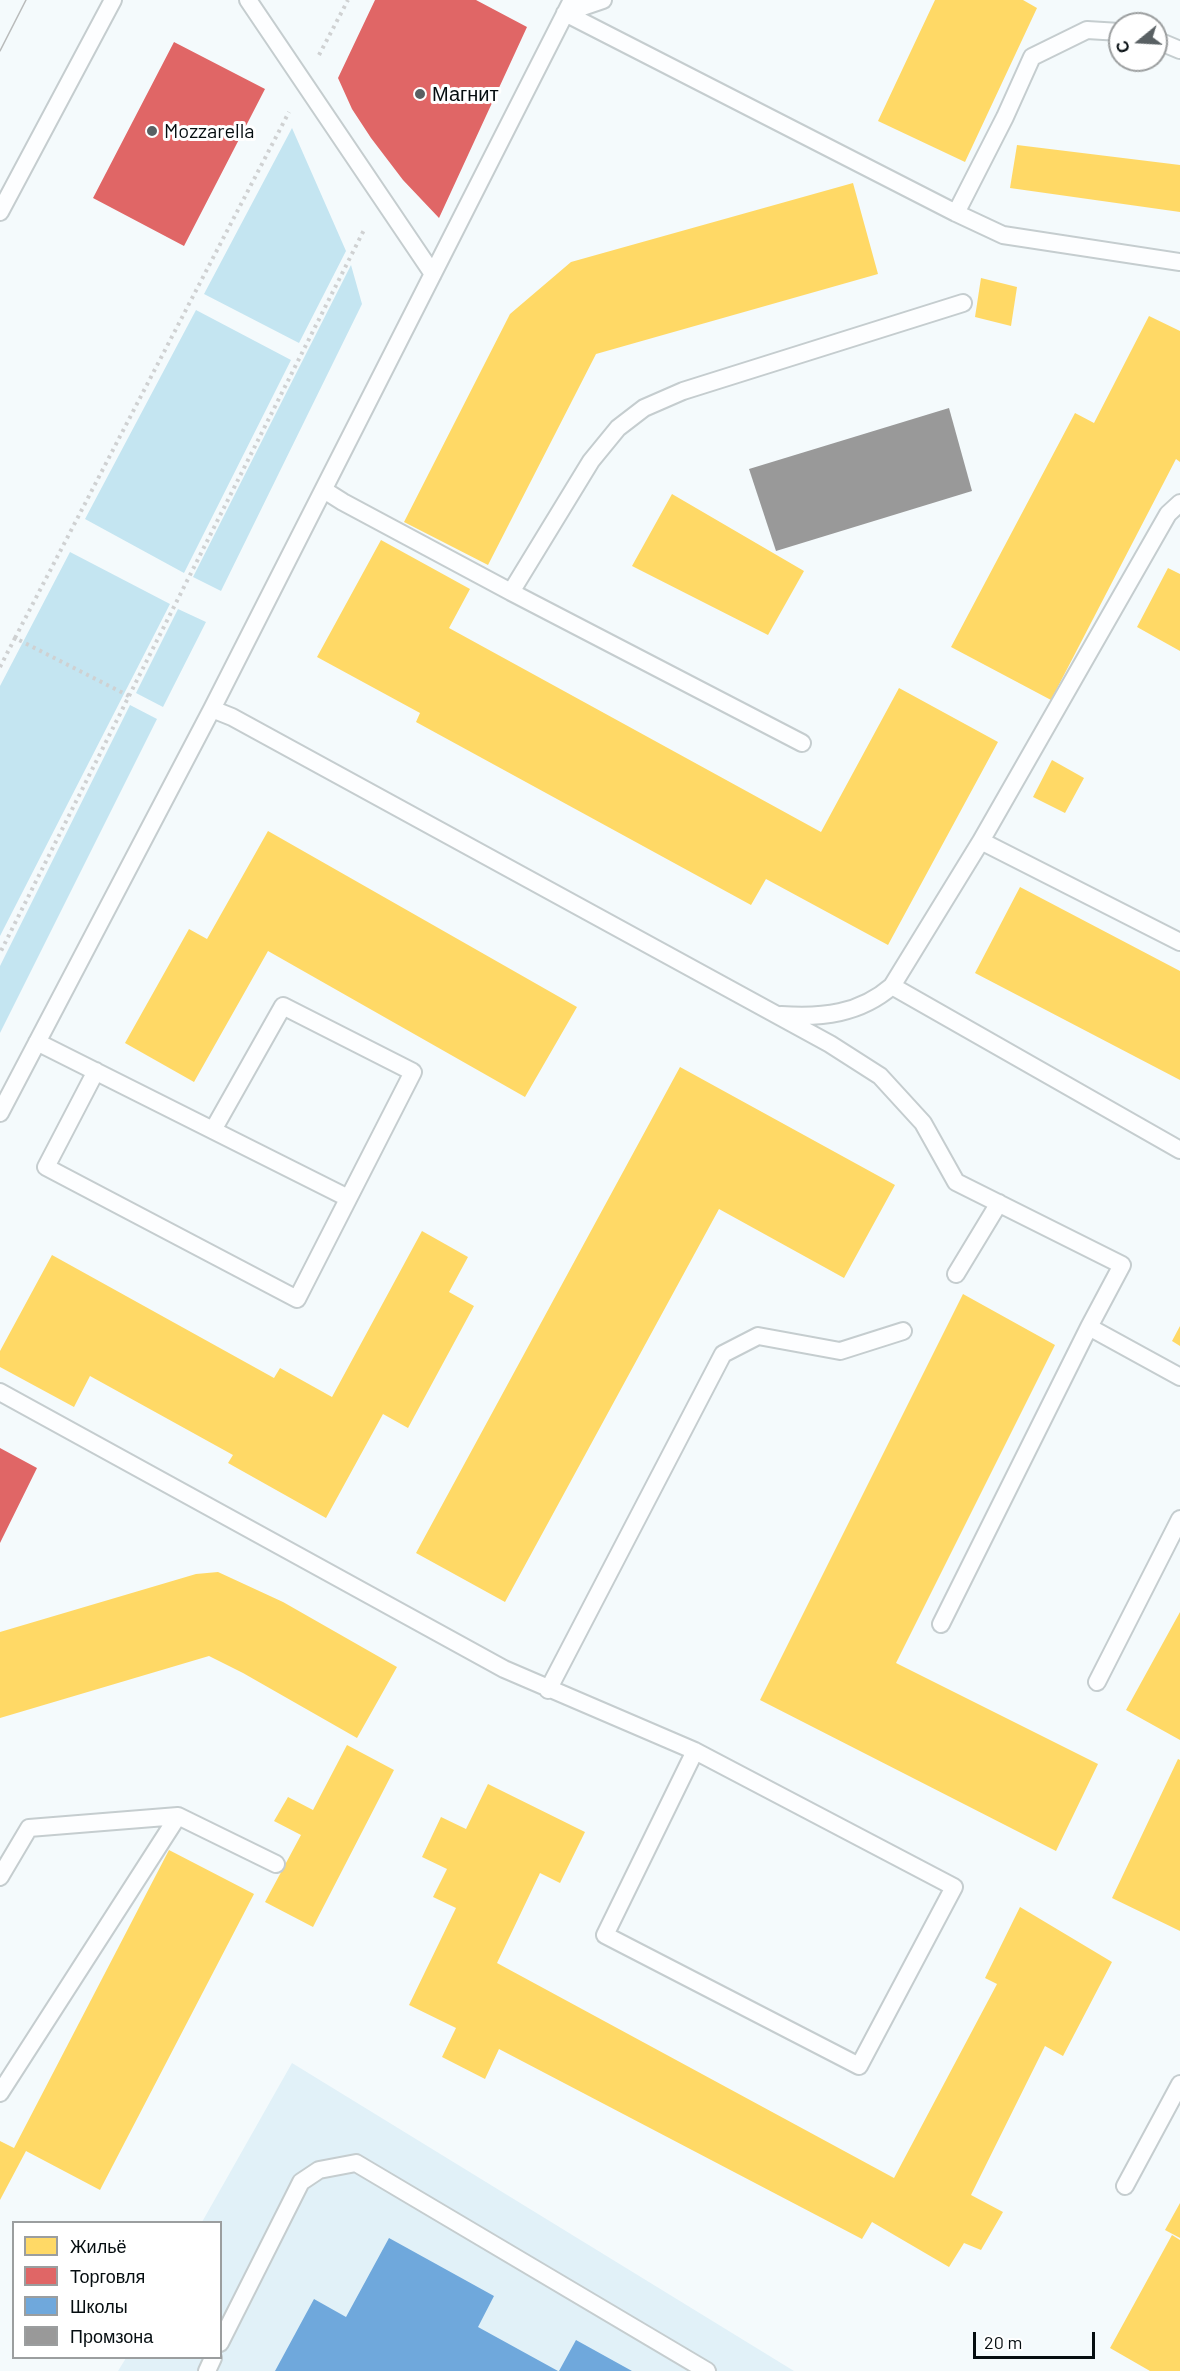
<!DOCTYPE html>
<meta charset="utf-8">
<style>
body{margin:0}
#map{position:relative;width:1180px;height:2371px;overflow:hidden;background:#f4fafc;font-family:Barlow,sans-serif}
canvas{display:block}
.legend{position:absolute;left:12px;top:2221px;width:210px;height:138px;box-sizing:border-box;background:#fff;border:2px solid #9b9e9f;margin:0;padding:8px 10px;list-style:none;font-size:18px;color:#050d10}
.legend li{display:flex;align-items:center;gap:12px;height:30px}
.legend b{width:30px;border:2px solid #9b9e9f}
.north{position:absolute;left:1108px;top:12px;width:60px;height:60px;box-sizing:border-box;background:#fff;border:2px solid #9b9e9f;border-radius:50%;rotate:252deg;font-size:16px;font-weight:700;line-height:24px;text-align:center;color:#050d10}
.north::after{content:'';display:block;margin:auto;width:21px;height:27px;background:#596063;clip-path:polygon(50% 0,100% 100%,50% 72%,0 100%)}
.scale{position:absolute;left:973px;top:2332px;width:122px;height:27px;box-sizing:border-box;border:3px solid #050d10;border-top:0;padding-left:8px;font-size:18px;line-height:21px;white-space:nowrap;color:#050d10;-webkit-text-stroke:4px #fff;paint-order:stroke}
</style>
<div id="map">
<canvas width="1180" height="2371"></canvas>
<ul class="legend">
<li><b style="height:16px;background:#ffd966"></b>Жильё</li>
<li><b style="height:16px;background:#e06666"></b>Торговля</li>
<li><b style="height:16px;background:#6fa8dc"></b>Школы</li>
<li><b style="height:16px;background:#999"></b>Промзона</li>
</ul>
<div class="north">С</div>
<div class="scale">20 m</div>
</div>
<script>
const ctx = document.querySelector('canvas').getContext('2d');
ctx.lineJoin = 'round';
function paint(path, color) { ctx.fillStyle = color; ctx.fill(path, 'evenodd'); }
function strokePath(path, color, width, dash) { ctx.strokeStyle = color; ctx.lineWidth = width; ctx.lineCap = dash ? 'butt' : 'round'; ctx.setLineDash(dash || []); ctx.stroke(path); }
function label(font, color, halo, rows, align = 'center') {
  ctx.font = font + ' Barlow,sans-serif'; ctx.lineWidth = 6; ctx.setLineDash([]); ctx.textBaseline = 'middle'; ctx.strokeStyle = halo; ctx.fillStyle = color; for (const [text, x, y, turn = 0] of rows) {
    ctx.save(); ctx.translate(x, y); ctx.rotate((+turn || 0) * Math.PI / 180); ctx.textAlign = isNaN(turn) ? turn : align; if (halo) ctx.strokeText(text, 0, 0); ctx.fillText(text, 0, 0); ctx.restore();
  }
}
const built = new Path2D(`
 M292,2063L794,2371H118L126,2358H220V2222H202Z`);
const green = new Path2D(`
 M292,128L346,251L299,343L204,294Z
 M351,265L362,304L221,591L193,577Z
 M196,310L291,360L184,573L85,519Z
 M70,552L170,604L0,936V686Z
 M178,609L206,622L163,707L136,693Z
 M130,705L157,719L0,1033V966Z`);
const homes = new Path2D(`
 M935,0H1023L1037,8L965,162L878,121Z
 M1017,145L1180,165V212L1010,188Z
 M853,183L878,274L596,354L488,565L404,522L510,314L571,262Z
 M981,278L1017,287L1011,326L975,317Z
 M1149,316L1180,331V462L1176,459L1051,700L951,647L1075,413L1094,423Z
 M672,494L804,571L768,635L632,566Z
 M381,540L470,589L449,628L821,832L899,688L998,742L888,945L766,879L751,905L416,722L420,713L317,657Z
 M1168,568L1180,574V651L1137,627Z
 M1052,760L1084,778L1065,813L1033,797Z
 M268,831L577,1007L525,1097L268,951L194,1082L125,1043L189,929L207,939Z
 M1020,887L1180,971V1080L975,973Z
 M680,1067L895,1185L844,1278L719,1209L505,1602L416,1553Z
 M422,1231L468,1257L449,1292L474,1306L408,1428L383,1414L326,1518L228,1463L233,1455L90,1376L74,1407L0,1367V1351L52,1255L274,1378L280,1368L332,1397Z
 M963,1294L1055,1345L896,1663L1098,1764L1056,1851L760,1700Z
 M1180,1326V1346L1172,1341Z
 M218,1572L283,1602L397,1667L357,1738L243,1673L209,1656L0,1718V1632L196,1574Z
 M1180,1612V1740L1126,1710Z
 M347,1745L394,1770L313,1927L265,1902L301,1835L274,1821L288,1797L313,1810Z
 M1178,1759L1180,1760V1931L1112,1898Z
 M488,1784L585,1832L560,1883L540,1873L497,1963L894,2178L997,1984L985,1978L1020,1907L1112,1962L1063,2056L1045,2046L971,2195L1003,2212L981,2250L964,2243L949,2267L872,2222L862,2239L499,2049L485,2079L442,2057L456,2028L409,2005L456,1908L433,1897L447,1869L422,1857L441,1817L466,1829Z
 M169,1850L254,1894L100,2190L26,2151L0,2200V2141L14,2148Z
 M1180,2203V2238L1165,2230Z
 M1172,2235L1180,2240V2371H1150L1110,2348Z`);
const shops = new Path2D(`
 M375,0H476L527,27L439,218L403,180L371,138L352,109L338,78Z
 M174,42L265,89L184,246L93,198Z
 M0,1448L37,1468L0,1543Z`);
const schools = new Path2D(`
 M389,2238L494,2296L478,2327L558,2371H275L314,2299L346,2317Z
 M576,2340L632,2371H559Z`);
const industry = new Path2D(`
 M949,408L972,491L776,551L749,469Z`);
const path = new Path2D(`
 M319,55L348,0
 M15,638L289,112
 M0,667L15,638L129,696L0,953
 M129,696L365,228`);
const service = new Path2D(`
 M248,0L433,274
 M565,13L956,213L1003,235L1180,262
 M565,13L603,0
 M1156,40L1180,50
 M0,212L113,0
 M956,213L1005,117L1032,57L1087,30L1120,32
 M324,490L343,502L511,592L591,461L618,428L644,408L683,391L963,303
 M511,592L802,743
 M212,709L232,717L830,1044L880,1076L923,1123L956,1182L1122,1265L1089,1327L941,1624
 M981,841L1168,514L1180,503
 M892,986L1180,1150
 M781,1015C822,1018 860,1014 892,986L981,841L1180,942
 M37,1042L348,1198
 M96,1071L46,1167L297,1299L413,1072L283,1006L213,1130
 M0,1113L212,709L572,0
 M956,1274L999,1203
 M1089,1327L1180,1377
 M0,1392L504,1669L695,1751L954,1887L859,2066L605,1935L695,1751
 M1097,1682L1180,1519
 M548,1690L723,1354L758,1336L840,1351L903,1331
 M178,1816L276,1864
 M0,1877L29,1828L178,1816L0,2093
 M1125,2186L1180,2084
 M220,2343L301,2182L319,2170L356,2163L707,2371
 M207,2371L213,2358`);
const tram = new Path2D(`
 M0,51L26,0`);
const markers = [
 [420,94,6,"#596063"],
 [152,131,6,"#596063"]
];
const poiNames = [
 ["Магнит",432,94],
 ["Mozzarella",164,131]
];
paint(built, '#e1f1f8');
paint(green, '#c4e5f1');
paint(homes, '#ffd966');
paint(shops, '#e06666');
paint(schools, '#6fa8dc');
paint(industry, '#999');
strokePath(service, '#c5cdcf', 20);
strokePath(path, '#cfd1d2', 4, [3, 4.5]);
strokePath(service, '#fdfeff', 16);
strokePath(tram, '#b9bbbb', 1.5);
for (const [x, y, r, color] of markers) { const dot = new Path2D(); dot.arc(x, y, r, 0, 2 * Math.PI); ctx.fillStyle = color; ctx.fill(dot); strokePath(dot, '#fff', 2); }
label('20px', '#050d10', '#fff', poiNames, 'left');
</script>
